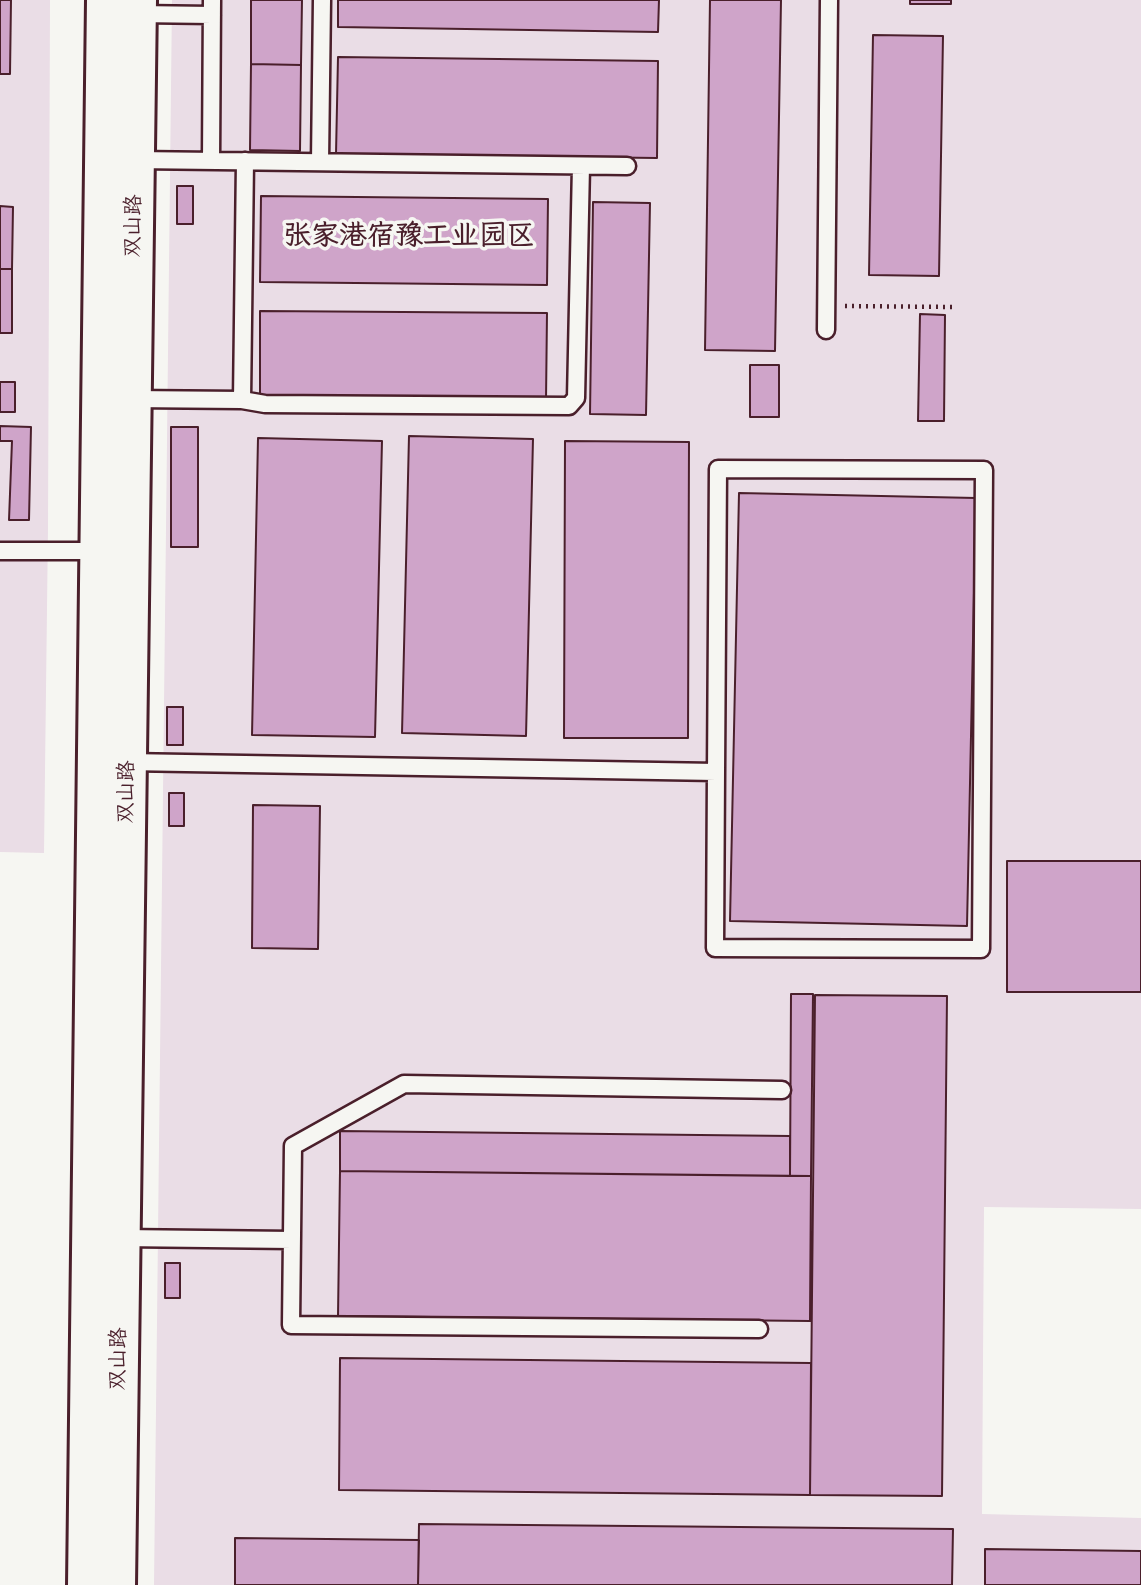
<!DOCTYPE html>
<meta charset="utf-8">
<style>
body{margin:0}
canvas{display:block;background:#f6f6f2}
</style>
<canvas width="1141" height="1585"></canvas>
<script>
const ctx = document.querySelector('canvas').getContext('2d');
ctx.lineJoin = 'round';
function paint(path, color) { ctx.fillStyle = color; ctx.fill(path, 'evenodd'); }
function strokePath(path, color, width, dash) { ctx.strokeStyle = color; ctx.lineWidth = width; ctx.lineCap = dash ? 'butt' : 'round'; ctx.setLineDash(dash || []); ctx.stroke(path); }
function label(font, color, halo, rows, align = 'center') {
  ctx.font = font + ' Pangolin,"LXGW WenKai TC",sans-serif'; ctx.lineWidth = 7; ctx.setLineDash([]); ctx.textBaseline = 'middle'; ctx.strokeStyle = halo; ctx.fillStyle = color; for (const [text, x, y, turn = 0] of rows) {
    ctx.save(); ctx.translate(x, y); ctx.rotate((+turn || 0) * Math.PI / 180); ctx.textAlign = isNaN(turn) ? turn : align; if (halo) ctx.strokeText(text, 0, 0); ctx.fillText(text, 0, 0); ctx.restore();
  }
}
const built = new Path2D(`
 M0,0H50L48,527L44,853L0,852Z
 M172,0H1141V1209L984,1207L982,1514L1141,1518V1585H154Z`);
const building = new Path2D(`
 M0,0H11L10,74H0Z
 M251,0H302L301,65L251,64Z
 M338,0H659L658,32L338,27Z
 M710,0H781L775,351L705,350Z
 M910,0H951V4H910Z
 M873,35L943,36L939,276L869,275Z
 M338,57L658,61L657,158L336,154Z
 M251,64L301,65L300,151L250,150Z
 M177,186H193V224H177Z
 M261,196L548,199L547,285L260,282Z
 M593,202L650,203L646,415L590,414Z
 M0,206L13,207L12,269H0Z
 M0,269H12V333H0Z
 M260,311L547,313L546,400L260,397Z
 M920,314L945,315L944,421H918Z
 M750,365H779V417H750Z
 M0,382H15V412H0Z
 M0,426L31,427L29,520H9L12,441H0Z
 M171,427H198V547H171Z
 M409,436L533,439L526,736L402,733Z
 M258,438L382,441L375,737L252,735Z
 M565,441L689,442L688,738H564Z
 M739,493L976,498L967,926L730,921Z
 M167,707H183V745H167Z
 M169,793H184V826H169Z
 M253,805L320,806L318,949L252,948Z
 M1007,861H1141V992H1007Z
 M791,994H813L811,1176H790Z
 M815,995L947,996L942,1496L810,1495Z
 M340,1131L790,1136V1176L340,1171Z
 M340,1171L811,1176L810,1321L338,1316Z
 M165,1263H180V1298H165Z
 M340,1358L811,1363L810,1495L339,1490Z
 M419,1524L953,1529L952,1585H418Z
 M235,1538L419,1540L418,1585H235Z
 M985,1549L1141,1551V1585H985Z`);
const path = new Path2D(`
 M845,306L956,307`);
const lane = new Path2D(`
 M137,14L212,15
 M135,160L627,166
 M211,161L212,0
 M320,162L322,0
 M826,330L829,0
 M130,399L242,400L245,161
 M242,400L265,404L569,406L576,398L581,166
 M0,551H100
 M127,762L716,772L715,948L981,949L984,470L718,469L716,772
 M121,1238L292,1240
 M759,1329L291,1325L293,1146L404,1084L782,1090`);
const secondary = new Path2D(`
 M87,1585L106,0
 M116,1585L137,0`);
const streetNames = [
 ["双山路",134,226,-89],
 ["双山路",127,792,-89],
 ["双山路",119,1359,-89]
];
const districtNames = [
 ["张家港宿豫工业园区",409,237]
];
paint(built, '#eadde6');
paint(building, '#cfa4c9');
strokePath(building, '#4a1f2b', 2);
strokePath(lane, '#4a1f2b', 21);
strokePath(secondary, '#4a1f2b', 44);
strokePath(path, '#4a1f2b', 4.5, [2, 5]);
strokePath(lane, '#f6f6f2', 16);
strokePath(secondary, '#f6f6f2', 38);
label('21px', '#4a1f2b', '#f6f6f2', streetNames);
label('bold 28px', '#4a1f2b', '#f6f6f2', districtNames);
</script>
